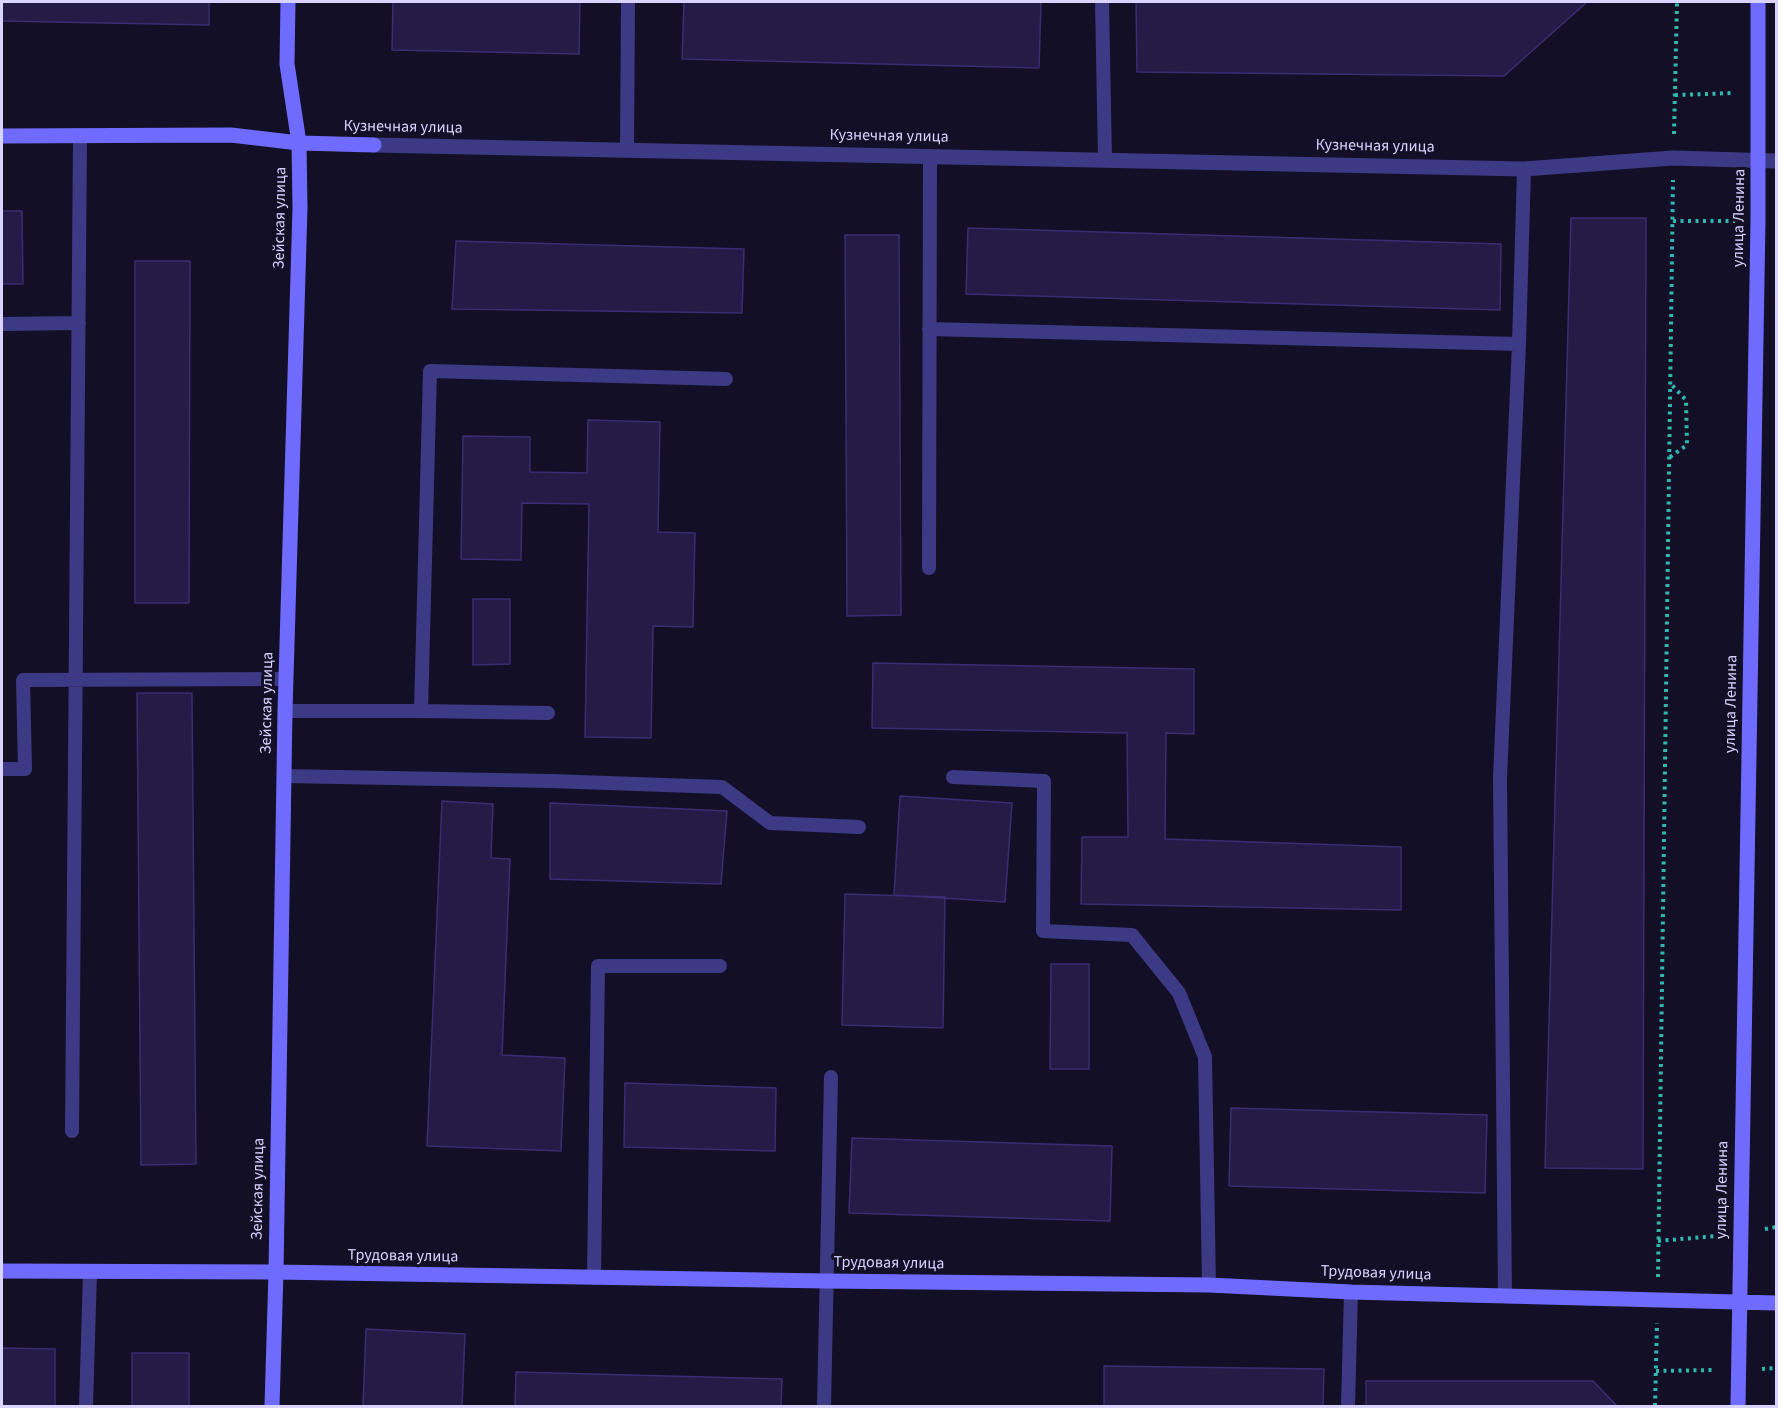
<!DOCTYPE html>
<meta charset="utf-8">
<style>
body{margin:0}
#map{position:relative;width:1778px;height:1408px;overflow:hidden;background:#130f26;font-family:"Source Sans 3",sans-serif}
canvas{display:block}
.frame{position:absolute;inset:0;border:3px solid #d9d4ff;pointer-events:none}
</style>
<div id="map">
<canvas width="1778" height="1408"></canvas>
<div class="frame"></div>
</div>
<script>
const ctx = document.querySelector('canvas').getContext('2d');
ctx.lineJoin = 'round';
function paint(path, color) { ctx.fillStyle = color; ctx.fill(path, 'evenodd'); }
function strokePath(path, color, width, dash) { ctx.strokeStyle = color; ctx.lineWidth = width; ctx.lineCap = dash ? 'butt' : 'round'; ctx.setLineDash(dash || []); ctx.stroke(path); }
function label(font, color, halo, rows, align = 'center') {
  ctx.font = font + ' "Source Sans 3",sans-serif'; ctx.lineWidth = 6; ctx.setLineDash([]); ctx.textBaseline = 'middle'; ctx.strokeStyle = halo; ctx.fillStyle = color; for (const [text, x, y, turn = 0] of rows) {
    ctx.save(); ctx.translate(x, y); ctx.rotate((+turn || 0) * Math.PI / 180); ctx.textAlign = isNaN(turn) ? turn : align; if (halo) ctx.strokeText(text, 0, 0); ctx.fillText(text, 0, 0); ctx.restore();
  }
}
const building = new Path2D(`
 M2,2H209V25L2,21Z
 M393,2H580L579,54L392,50Z
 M684,2H1041L1039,68L682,59Z
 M1136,2H1587L1504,76L1137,72Z
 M2,211H22L23,284H2Z
 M1571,218H1646L1643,1169L1545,1168Z
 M968,228L1501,244L1500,310L966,294Z
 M845,235H899L901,615L847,616Z
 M456,241L744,249L742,313L452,309Z
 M135,261H190L189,603H135Z
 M588,420L660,422L658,532L695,533L693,627L653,626L651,738L585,737L589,504L522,503L521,560L461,559L463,436L530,437V472L587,473Z
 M473,599H510V664L473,665Z
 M873,663L1194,669V734L1166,733L1165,839L1401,847V910L1081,904L1082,837H1128L1127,733L872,728Z
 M137,693H192L196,1164L141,1165Z
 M900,796L1012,803L1005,902L894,895Z
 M442,801L493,804L491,858L510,859L502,1055L565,1058L561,1151L427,1146Z
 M550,803L727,811L721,884L550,879Z
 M845,894L945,897L943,1028L842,1025Z
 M1051,964H1089V1069H1050Z
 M625,1083L776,1088L775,1151L624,1147Z
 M1231,1108L1487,1115L1485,1193L1229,1186Z
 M852,1138L1112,1146L1110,1221L849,1213Z
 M366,1329L465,1334L462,1406H363Z
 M2,1348L55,1349V1406H2Z
 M132,1353H189V1406H132Z
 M1104,1366L1324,1369L1323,1406H1104Z
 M516,1372L782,1379L781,1406H515Z
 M1366,1381H1593L1617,1406H1366Z`);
const path = new Path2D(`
 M1675,95L1734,93
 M1674,134L1677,2
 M1673,221H1735
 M1670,457L1687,445L1686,400L1671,384
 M1765,1229L1776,1227
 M1658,1241L1716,1236
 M1658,1277L1673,180
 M1762,1369L1776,1368
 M1656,1371L1715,1370
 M1655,1406L1657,1323`);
const lane = new Path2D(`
 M1102,2L1105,159
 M627,150L628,2
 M2,324L79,323
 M929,329L1519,344
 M929,568L930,156
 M285,711H421L548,713
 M421,711L430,371L726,379
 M2,769H25L23,680L286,679
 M284,776L550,781L722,787L770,823L859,827
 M953,777L1044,781L1043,931L1132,935L1179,993L1205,1057L1209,1285
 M72,1131L80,136
 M594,1278L598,966H720
 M1505,1295L1500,778L1519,344L1524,169
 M86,1406L90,1272
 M824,1406L831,1077
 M1348,1406L1351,1292`);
const street = new Path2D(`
 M374,145L1524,169L1673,158L1776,161`);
const secondary = new Path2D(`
 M2,136L231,135L299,143L374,145
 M2,1271L276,1272L826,1281L1209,1285L1351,1292L1776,1303
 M272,1406L276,1272L285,711L300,208L299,143L287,64L288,2
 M1738,1406L1758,221V2`);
const streetNames = [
 ["Кузнечная улица",403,128,1],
 ["Кузнечная улица",889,137,1],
 ["Кузнечная улица",1375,147,1],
 ["Зейская улица",281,218,-89],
 ["улица Ленина",1740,218,-89],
 ["Зейская улица",268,703,-89],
 ["улица Ленина",1732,704,-89],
 ["Зейская улица",259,1189,-89],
 ["улица Ленина",1723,1190,-89],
 ["Трудовая улица",403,1257,1],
 ["Трудовая улица",889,1264,1],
 ["Трудовая улица",1376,1274,2]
];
paint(building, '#241b47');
strokePath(building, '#3b2d73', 1.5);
strokePath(path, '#2fb8b0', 4, [3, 4.5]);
strokePath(lane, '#3d3a85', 14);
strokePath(street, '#3d3a85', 15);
strokePath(secondary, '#6f6bff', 15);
label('16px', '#d9d4ff', '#130f26', streetNames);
</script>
